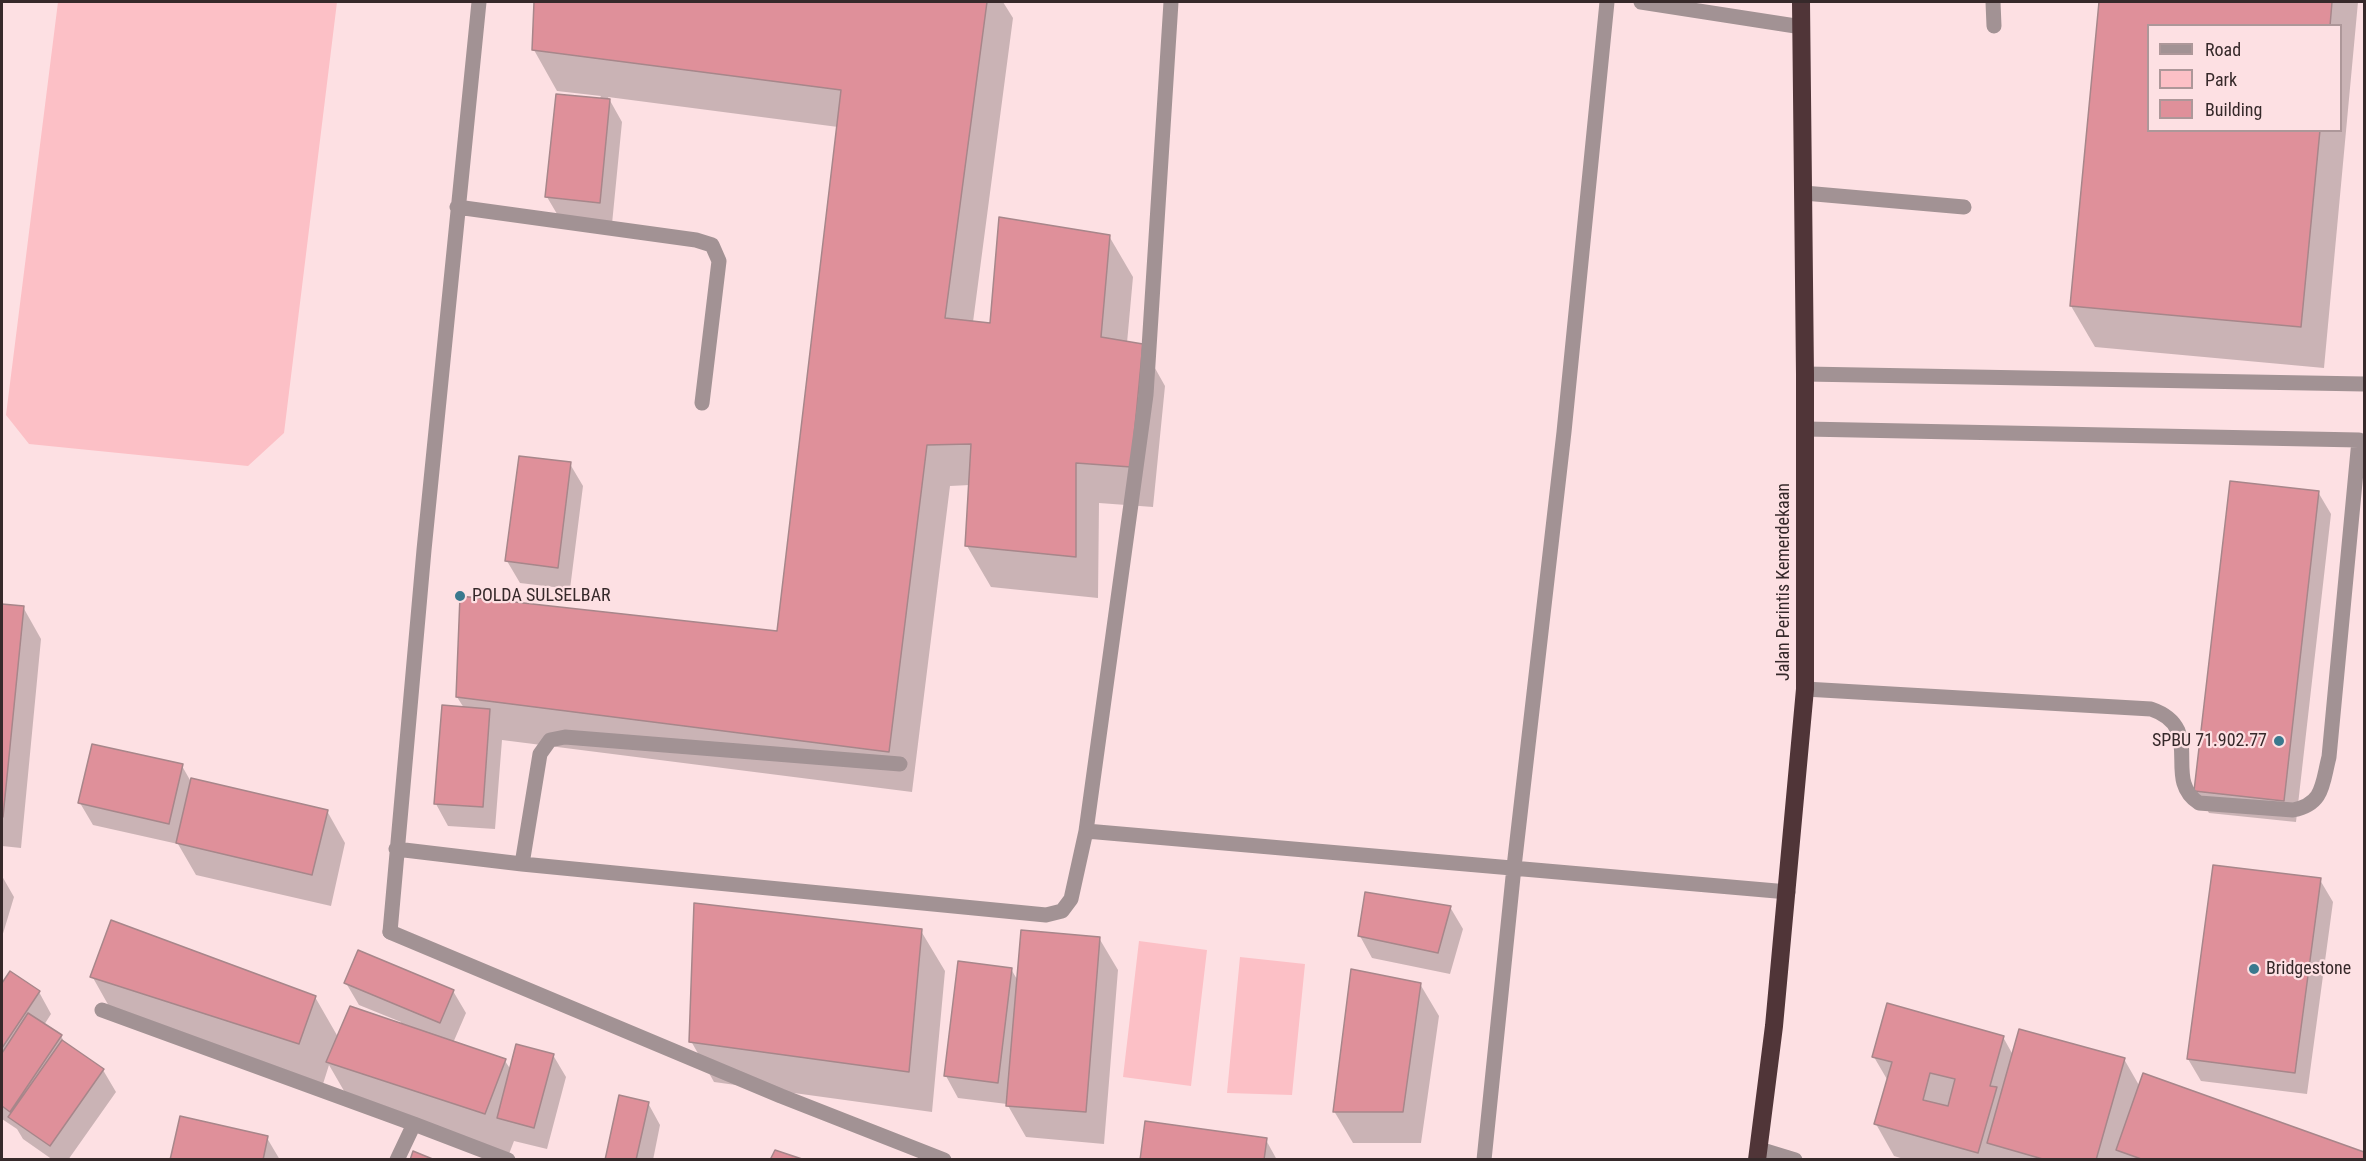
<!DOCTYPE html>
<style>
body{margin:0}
#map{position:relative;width:2366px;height:1161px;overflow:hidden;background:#fde0e3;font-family:"Roboto Condensed",sans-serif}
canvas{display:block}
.frame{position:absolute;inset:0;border:3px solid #36292a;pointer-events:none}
.legend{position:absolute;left:2147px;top:24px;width:195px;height:108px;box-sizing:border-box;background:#fde0e3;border:2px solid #ad9799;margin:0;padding:8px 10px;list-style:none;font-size:18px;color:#36292a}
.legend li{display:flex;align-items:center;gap:12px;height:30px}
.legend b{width:30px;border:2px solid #ad9799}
</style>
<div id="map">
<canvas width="2366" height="1161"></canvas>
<div class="frame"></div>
<ul class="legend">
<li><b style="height:8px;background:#a29294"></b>Road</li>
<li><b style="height:16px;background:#fcc0c6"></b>Park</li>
<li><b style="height:16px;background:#df909a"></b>Building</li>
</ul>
</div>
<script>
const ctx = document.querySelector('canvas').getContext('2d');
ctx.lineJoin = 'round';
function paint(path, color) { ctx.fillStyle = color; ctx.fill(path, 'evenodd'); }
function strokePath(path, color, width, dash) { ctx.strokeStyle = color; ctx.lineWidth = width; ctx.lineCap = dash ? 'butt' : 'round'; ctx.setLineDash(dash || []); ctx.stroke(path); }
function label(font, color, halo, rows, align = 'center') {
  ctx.font = font + ' "Roboto Condensed",sans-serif'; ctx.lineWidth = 4.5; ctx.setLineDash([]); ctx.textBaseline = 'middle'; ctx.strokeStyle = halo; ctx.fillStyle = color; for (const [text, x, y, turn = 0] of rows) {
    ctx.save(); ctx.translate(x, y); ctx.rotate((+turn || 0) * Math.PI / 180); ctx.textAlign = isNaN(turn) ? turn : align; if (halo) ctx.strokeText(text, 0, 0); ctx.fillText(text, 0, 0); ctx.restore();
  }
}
const green = new Path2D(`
 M58,2H337L284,433L248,466L29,444L6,415Z
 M1139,941L1207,950L1191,1086L1123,1077Z
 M1240,957L1305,964L1292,1095L1227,1093Z`);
const shadow = new Path2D(`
 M535,2H1003L1013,18L973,322L992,324L1109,236L1133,277L1127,343L1142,345L1165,386L1153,507L1099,503L1098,598L991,587L967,546L970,485L950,486L912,792L502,740L495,829L448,826L436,804L464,708L457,697L778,632L838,127L608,97L622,122L612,224L560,219L547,197L601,96L557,91L534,50Z
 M2100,2H2358L2324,368L2095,347L2071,306ZM2148,26H2340V130H2148Z
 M570,464L583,486L570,589L520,583L507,561Z
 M2318,492L2331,514L2296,822L2209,813L2196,791Z
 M2,605L23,607L41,639L21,848L2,846Z
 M182,766L190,780L327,811L345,843L331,906L196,875L178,844L93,825L80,803Z
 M2,876L14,897L2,937Z
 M2320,880L2333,902L2307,1094L2201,1081L2188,1059Z
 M1450,907L1463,929L1450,974L1372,958L1360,936Z
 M921,931L945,971L932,1112L714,1082L691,1041Z
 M1099,938L1118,970L1104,1144L1026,1137L1007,1104L958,1098L946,1076L1011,969L1018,981Z
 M92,976L315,997L338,1037L400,1025L401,1022L359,1005L346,983L453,991L466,1013L453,1043L505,1061L511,1070L553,1055L566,1077L547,1149L514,1141L509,1154L351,1103L329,1065L323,1084L115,1017Z
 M2,983L39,992L51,1014L44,1025L61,1036L66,1045L103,1070L116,1092L68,1160H53L23,1139L17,1129L2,1119Z
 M1420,984L1439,1016L1421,1143H1353L1334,1111Z
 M2003,1037L2013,1055L2124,1059L2140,1087L2144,1074L2364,1154V1160H1907L1894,1156L1876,1124L1888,1081L1874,1057Z
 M648,1103L660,1125L653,1160H606Z
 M267,1138L280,1160H171Z
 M1266,1140L1277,1160H1141Z`);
const building = new Path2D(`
 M534,2H987L945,318L990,323L999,217L1110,235L1101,337L1143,344L1131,467L1076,463V557L965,546L971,444L927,445L889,752L456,697L460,596L777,631L841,90L532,50Z
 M2099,2H2332L2330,26H2148V130H2320L2301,327L2070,306Z
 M556,94L610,99L600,203L545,197Z
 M519,456L571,462L558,568L505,561Z
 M2230,481L2319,491L2284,801L2194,791Z
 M2,604L24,606L3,817L2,816Z
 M442,705L490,709L483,807L434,804Z
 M92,744L183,764L169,824L78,803Z
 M191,778L328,810L312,875L176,843Z
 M2213,865L2321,878L2295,1073L2187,1059Z
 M1365,892L1451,906L1438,953L1358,936Z
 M694,903L922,929L909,1072L689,1042Z
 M111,920L316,996L299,1044L90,977Z
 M1021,930L1100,937L1086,1112L1006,1106Z
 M358,950L454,990L440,1023L344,983Z
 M958,961L1012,968L998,1083L944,1076Z
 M1351,969L1421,983L1403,1112H1333Z
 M10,971L40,991L2,1048V983Z
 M1887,1003L2004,1036L1990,1086L1997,1087L1978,1153L1874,1124L1892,1062L1872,1057ZM1930,1073L1955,1079L1948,1106L1923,1100Z
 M350,1006L506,1059L485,1114L326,1062Z
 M28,1013L62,1035L10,1112L2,1106V1053Z
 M2019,1029L2125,1058L2096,1160H2046L1987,1143Z
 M62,1040L104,1069L50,1146L8,1117Z
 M516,1044L554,1054L534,1128L497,1118Z
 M2143,1073L2364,1152V1160H2144L2116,1150Z
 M619,1095L649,1102L636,1160H605Z
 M180,1116L268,1136L263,1160H170Z
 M1145,1121L1267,1138L1264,1160H1140Z
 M775,1150L805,1160H770Z
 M413,1151L435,1160H410Z`);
const lane = new Path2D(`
 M1641,2L1802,27
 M1993,2L1994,26
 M1804,193L1964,207
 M457,207L696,240L712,245L719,261L702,403
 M1805,429L2359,440L2329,757C2322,784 2324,804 2293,810L2199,803C2161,779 2207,728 2151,709L1805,689
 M1086,831L1788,892
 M396,849L522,864L1046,915L1062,911L1071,899L1086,831L1146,395L1171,2
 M522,864L540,754L550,740L565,737L900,764
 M390,932L424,550L479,2
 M1759,1149L1795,1160
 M1484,1160L1514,867L1564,432L1607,2`);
const street = new Path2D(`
 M1805,374L2364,384
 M390,932L781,1096L944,1160
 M102,1010L414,1124
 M397,1160L414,1124L508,1160`);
const highway = new Path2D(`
 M1757,1160L1774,1026L1805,689V374L1801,2`);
const markers = [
 [460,596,6,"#3a798e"],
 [2279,741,6,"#3a798e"],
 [2254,969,6,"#3a798e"]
];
const streetNames = [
 ["Jalan Perintis Kemerdekaan",1784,582,-90]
];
const poiNames = [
 ["POLDA SULSELBAR",472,596],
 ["SPBU 71.902.77",2267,741,"right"],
 ["Bridgestone",2266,969]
];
paint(green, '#fcc0c6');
paint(shadow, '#0003');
paint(building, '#df909a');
strokePath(building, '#a7868a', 1.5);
strokePath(lane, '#a29294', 15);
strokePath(street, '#a29294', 15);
strokePath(highway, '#503538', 18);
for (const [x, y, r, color] of markers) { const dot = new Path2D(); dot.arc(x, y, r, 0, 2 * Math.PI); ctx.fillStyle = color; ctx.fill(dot); strokePath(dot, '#fde0e3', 2); }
label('18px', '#36292a', '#fde0e3', streetNames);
label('18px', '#36292a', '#fde0e3', poiNames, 'left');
</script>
